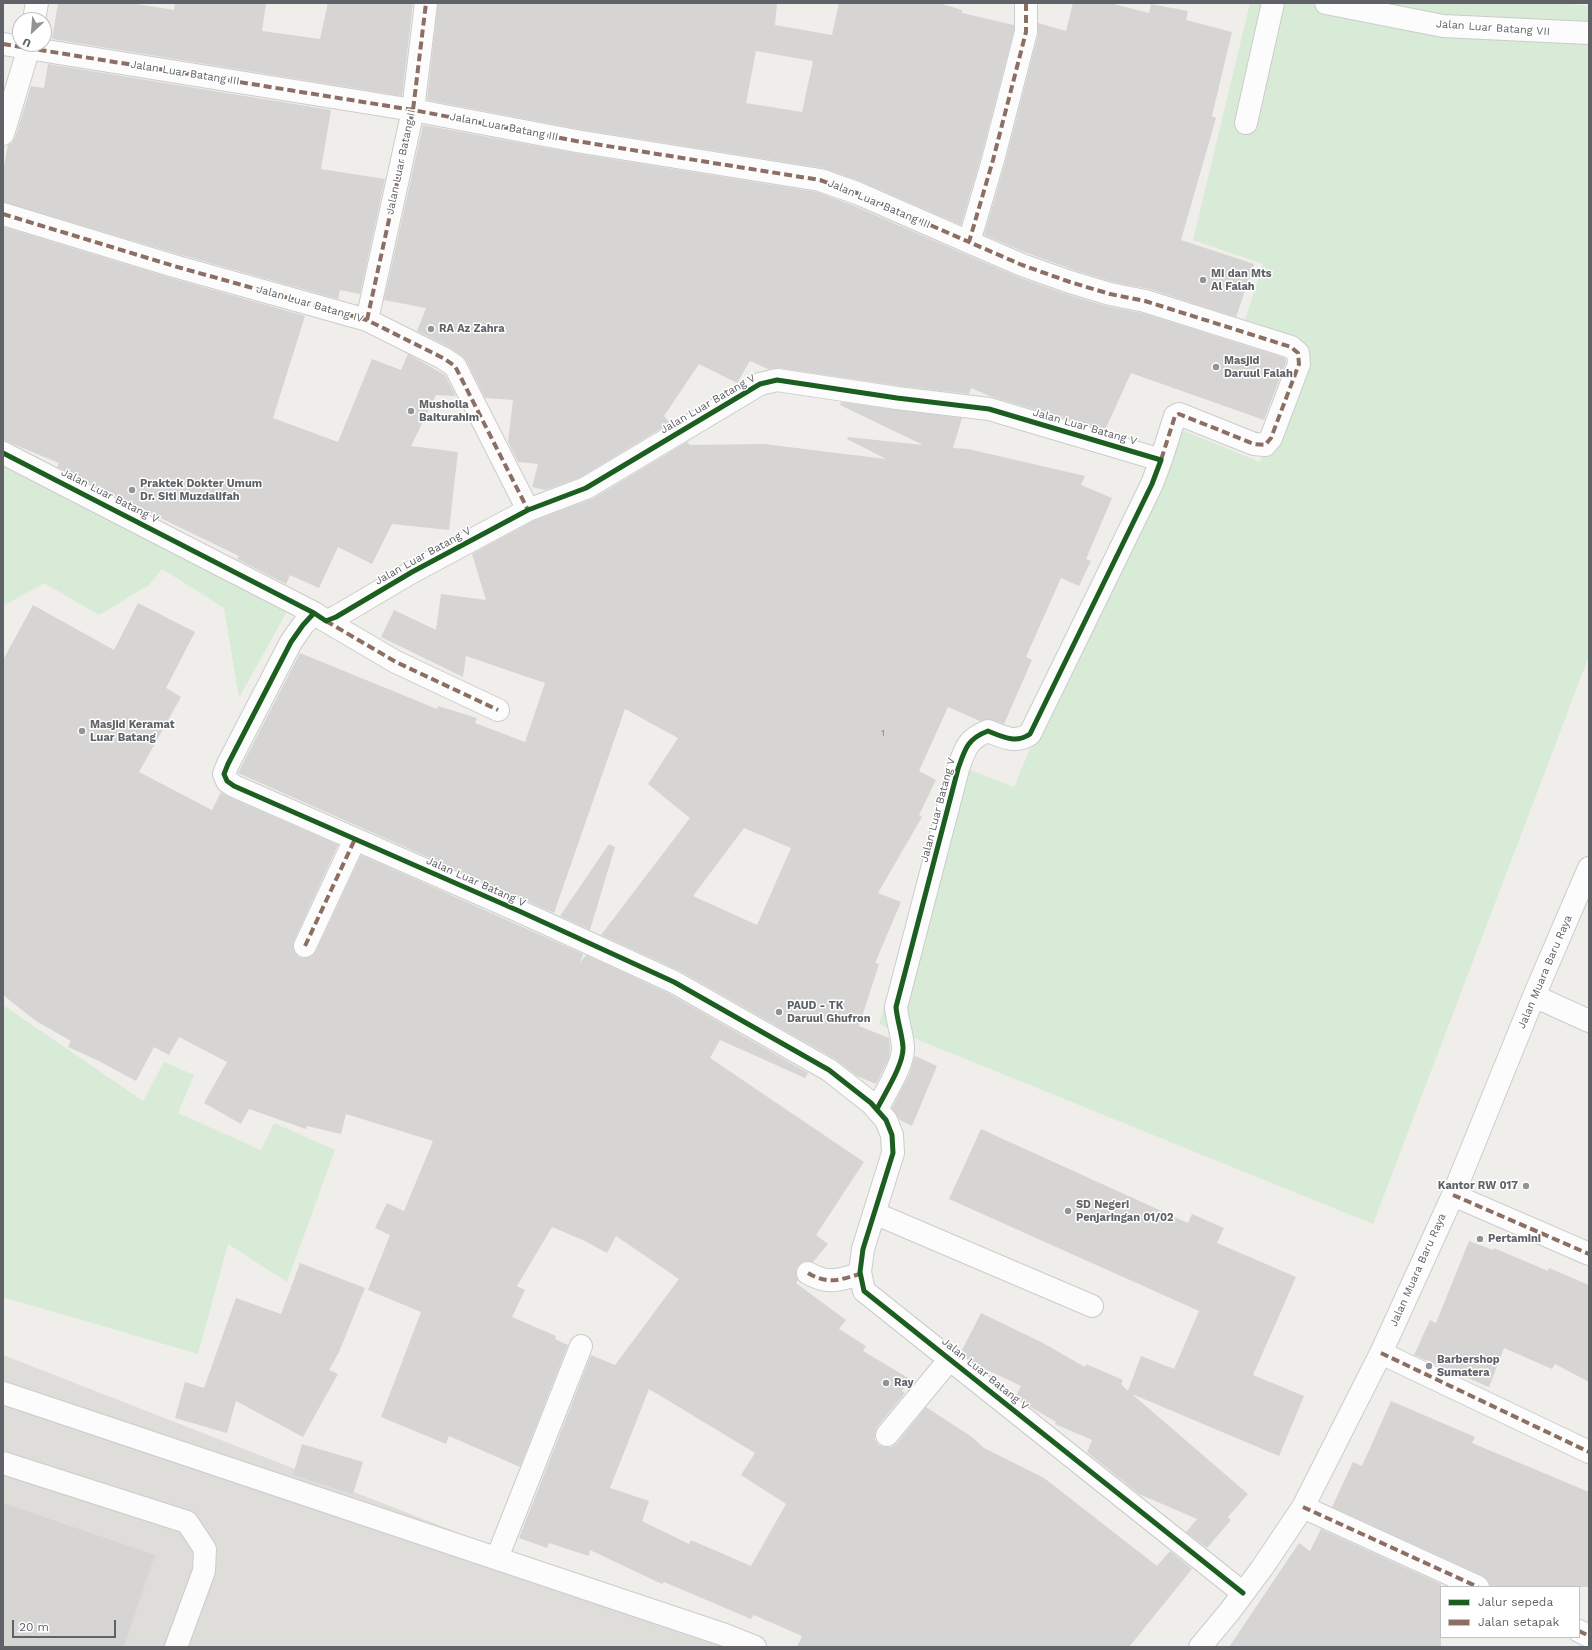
<!DOCTYPE html>
<style>
body{margin:0}
#map{position:relative;width:1592px;height:1650px;overflow:hidden;background:#efeeea;font-family:"Work Sans",sans-serif}
canvas{display:block}
.frame{position:absolute;inset:0;border:4px solid #5f6368;pointer-events:none}
.legend{position:absolute;left:1440px;top:1586px;width:140px;height:52px;box-sizing:border-box;background:#fff;border:1px solid #bfc1c3;margin:0;padding:5px 7px;list-style:none;font-size:12px;color:#5f6368}
.legend li{display:flex;align-items:center;gap:8px;height:20px}
.legend b{width:20px;border:1px solid #bfc1c3}
.north{position:absolute;left:12px;top:12px;width:40px;height:40px;box-sizing:border-box;background:#fff;border:1px solid #bfc1c3;border-radius:50%;rotate:206deg;font-size:11px;font-weight:700;line-height:16px;text-align:center;color:#5f6368}
.north::after{content:'';display:block;margin:auto;width:14px;height:18px;background:#919496;clip-path:polygon(50% 0,100% 100%,50% 72%,0 100%)}
.scale{position:absolute;left:12px;top:1620px;width:104px;height:18px;box-sizing:border-box;border:2px solid #5f6368;border-top:0;padding-left:5px;font-size:12px;line-height:14px;white-space:nowrap;color:#5f6368;-webkit-text-stroke:3px #fff;paint-order:stroke}
</style>
<div id="map">
<canvas width="1592" height="1650"></canvas>
<div class="frame"></div>
<ul class="legend">
<li><b style="height:5px;background:#1b5e20"></b>Jalur sepeda</li>
<li><b style="height:5px;background:#8d6e63"></b>Jalan setapak</li>
</ul>
<div class="north">U</div>
<div class="scale">20 m</div>
</div>
<script>
const ctx = document.querySelector('canvas').getContext('2d');
ctx.lineJoin = 'round';
function paint(path, color) { ctx.fillStyle = color; ctx.fill(path, 'evenodd'); }
function strokePath(path, color, width, dash) { ctx.strokeStyle = color; ctx.lineWidth = width; ctx.lineCap = dash ? 'butt' : 'round'; ctx.setLineDash(dash || []); ctx.stroke(path); }
function label(font, color, halo, rows, align = 'center') {
  ctx.font = font + ' "Work Sans",sans-serif'; ctx.lineWidth = 3; ctx.setLineDash([]); ctx.textBaseline = 'middle'; ctx.strokeStyle = halo; ctx.fillStyle = color; for (const [text, x, y, turn = 0] of rows) {
    ctx.save(); ctx.translate(x, y); ctx.rotate((+turn || 0) * Math.PI / 180); ctx.textAlign = isNaN(turn) ? turn : align; if (halo) ctx.strokeText(text, 0, 0); ctx.fillText(text, 0, 0); ctx.restore();
  }
}
const industrial = new Path2D(`
 M3,1355L751,1647H3Z`);
const green = new Path2D(`
 M1250,3H1561L1589,6V656L1373,1224L879,1024L955,764L1014,787L1165,423L1260,462L1300,360L1240,335L1263,264L1193,240Z
 M3,467L290,606L239,698L224,608L162,569L149,585L99,615L44,583L3,606Z
 M3,1005L143,1101L164,1062L194,1075L178,1113L261,1150L274,1123L335,1150L287,1282L228,1244L198,1354L3,1297Z`);
const building = new Path2D(`
 M58,3H131L174,10L175,3H266L262,31L320,39L328,3H413L402,96L52,39Z
 M438,3H777L775,25L832,35L839,3H939L962,10V13L1014,25V30L981,157L961,225L862,182L822,168L578,129L427,100ZM756,51L813,61L802,112L746,103Z
 M1073,3H1110L1149,13L1151,4L1188,11L1186,20L1232,32L1212,116L1216,118L1181,240L1254,264L1236,317L1149,289L1113,282L1074,270L1027,253L984,235L1005,163L1038,35V23L1066,31Z
 M48,64L331,110L321,169L385,179L360,294L340,290L338,299L178,254L3,202V171L8,145L12,143L15,138L31,86L44,88Z
 M423,125L574,153L817,192L852,205L1018,277L1066,294L1106,306L1142,313L1285,358L1286,362L1264,420L1131,373L1105,430L992,397L971,388L969,394L899,386L779,368L768,369L750,361L737,383L699,364L664,416L670,423L581,477L545,490L532,487L538,464L518,462L508,442L513,400L485,398L466,360L462,356L449,347L417,331L426,308L384,300Z
 M3,227L171,278L305,316L273,418L338,442L372,359L401,370L408,354L445,375L456,396L436,395L411,446L458,452L449,530L392,524L372,564L338,547L319,588L290,575L286,584L237,559L239,556L109,493L57,467L59,463L3,440Z
 M841,402L962,418L953,448L968,449L1085,476L1081,485L1112,498L1086,559L1091,561L1079,586L1061,578L1026,657L1032,660L1004,724L988,719L980,721L948,707L919,771L936,780L919,815L922,817L878,893L901,902L875,963L879,964L859,1026L889,1038L890,1047L889,1058L876,1084L857,1076L835,1059L680,971L601,935L690,818L648,784L678,738L625,709L554,913L238,773L300,653L437,709L438,706L477,718L475,723L525,742L545,683L466,656L463,677L381,637L394,610L436,630L441,594L486,600L472,554L533,521L592,499L687,442L690,445L764,444L886,459L847,439L848,437L923,445L840,405ZM744,828L791,848L757,925L693,896Z
 M138,603L195,632L166,688L181,697L139,772L212,810L221,792L229,797L338,845L294,941L293,947L295,953L299,957L306,958L312,956L316,951L361,855L583,954L580,963L586,955L668,993L808,1073L805,1078L720,1040L710,1058L864,1162L816,1235L828,1244L813,1262L807,1261L802,1262L797,1267L796,1274L798,1280L796,1283L846,1320L839,1329L866,1346L863,1351L910,1379L902,1391L905,1393L877,1427L875,1433V1440L879,1445L885,1447H892L897,1443L926,1407L972,1437L984,1448L1044,1478L1157,1566L1170,1551L1192,1569L1129,1647H797L802,1636L754,1615L751,1619L664,1582L662,1584L590,1550L589,1556L549,1543L547,1548L519,1538L591,1355L615,1365L679,1279L616,1236L607,1253L585,1241L552,1227L517,1286L525,1290L512,1317L556,1336L555,1339L568,1345L520,1467L449,1436L446,1444L381,1417L421,1312L368,1290L390,1235L375,1228L387,1203L404,1211L433,1141L346,1114L341,1134L307,1126L306,1129L249,1109L241,1124L204,1103L227,1062L179,1037L169,1055L154,1047L136,1081L97,1060L68,1047L71,1041L36,1021L3,995V660L33,605L114,650ZM649,1389L755,1453L741,1475L786,1504L751,1566L691,1540L689,1544L642,1521L649,1501L610,1488Z
 M609,844L615,847L590,930L560,916Z
 M915,1056L937,1066L912,1126L900,1120L892,1108L909,1075Z
 M981,1129L1188,1223L1192,1214L1224,1228L1217,1243L1296,1277L1253,1375L1304,1396L1279,1456L1132,1394L1248,1494L1228,1517L1231,1520L1207,1548L1186,1532L1197,1519L1139,1494L1087,1452L1092,1440L1055,1424L1056,1422L1027,1405L1016,1396L1021,1386L977,1365L961,1352L981,1313L1041,1342L1085,1367L1086,1364L1123,1380L1121,1384L1128,1391L1141,1356L1174,1369L1199,1311L949,1199Z
 M1469,1241L1493,1250L1494,1248L1548,1271L1549,1268L1589,1285V1382L1555,1364L1552,1369L1504,1348L1489,1387L1414,1355L1430,1320L1436,1323Z
 M300,1263L365,1288L339,1352L329,1370L338,1374L303,1437L236,1401L227,1433L175,1418L185,1382L204,1388L236,1298L281,1314Z
 M1391,1401L1475,1437L1472,1443L1589,1492V1587H1491L1488,1580L1483,1576L1332,1507L1353,1462L1362,1466Z
 M302,1444L363,1462L353,1494L293,1475Z
 M3,1503L155,1555L124,1647H3Z
 M1321,1529L1441,1584V1647H1229L1299,1543L1310,1551Z`);
const minor = new Path2D(`
 M1026,3V32L993,160L969,242L1022,265L1070,282L1110,294L1145,301L1291,347L1298,353L1299,364L1271,438L1265,445L1254,444L1179,414L1175,416L1161,460
 M1326,3L1443,26L1589,33
 M34,20L37,3
 M3,44L413,110L576,141L820,180L857,193L969,242
 M1246,123L1273,3
 M3,134L30,44
 M3,214L174,266L367,320L443,358L455,366L528,510
 M367,320L413,110L426,3
 M3,453L314,613L326,621L336,617L412,572L528,510L586,488L760,384L777,380L897,398L989,409L1161,460L1152,484L1030,734C1016,744 1003,737 988,731C967,739 965,749 958,769L896,1007C897,1020 902,1033 903,1047C904,1064 885,1093 877,1109
 M314,613L303,625L291,642L228,764L224,774L227,781L234,786L519,911L674,982L829,1070L871,1103L886,1120L892,1135L893,1153L863,1249L860,1272L864,1291L1243,1593
 M326,621L396,662L498,710
 M305,946L355,839
 M1534,996L1589,1021
 M1453,1195L1589,1254
 M874,1213L1092,1306
 M808,1273C828,1285 839,1280 860,1274
 M1381,1353L1589,1452
 M3,1393L725,1635L755,1647
 M887,1435L950,1359
 M3,1463L187,1522L205,1549L204,1571L176,1647
 M1303,1507L1478,1587
 M497,1558L581,1346
 M1579,1631L1589,1636
 M1200,1647L1230,1611L1262,1568L1303,1507L1381,1353L1453,1195L1534,996L1589,868`);
const quiet = new Path2D(`
 M1026,3V32L993,160L969,242L1022,265L1070,282L1110,294L1145,301L1291,347L1298,353L1299,364L1271,438L1265,445L1254,444L1179,414L1175,416L1161,460
 M3,44L413,110L576,141L820,180L857,193L969,242
 M3,214L174,266L367,320L443,358L455,366L528,510
 M367,320L413,110L426,3
 M326,621L396,662L498,710
 M305,946L355,839
 M1453,1195L1589,1254
 M808,1273C828,1285 839,1280 860,1274
 M1381,1353L1589,1452
 M1303,1507L1478,1587
 M1579,1631L1589,1636`);
const cycleway = new Path2D(`
 M3,453L314,613L326,621L336,617L412,572L528,510L586,488L760,384L777,380L897,398L989,409L1161,460L1152,484L1030,734C1016,744 1003,737 988,731C967,739 965,749 958,769L896,1007C897,1020 902,1033 903,1047C904,1064 885,1093 877,1109
 M314,613L303,625L291,642L228,764L224,774L227,781L234,786L519,911L674,982L829,1070L871,1103L886,1120L892,1135L893,1153L863,1249L860,1272L864,1291L1243,1593`);
const markers = [
 [1203,280,4,"#919496"],
 [431,329,4,"#919496"],
 [1216,367,4,"#919496"],
 [411,411,4,"#919496"],
 [132,490,4,"#919496"],
 [82,731,4,"#919496"],
 [779,1012,4,"#919496"],
 [1526,1186,4,"#919496"],
 [1068,1211,4,"#919496"],
 [1480,1239,4,"#919496"],
 [1429,1366,4,"#919496"],
 [886,1383,4,"#919496"]
];
const numberNames = [
 ["1",883,733]
];
const streetNames = [
 ["Jalan Luar Batang VII",1493,28,4],
 ["Jalan Luar Batang III",185,73,9],
 ["Jalan Luar Batang III",504,127,11],
 ["Jalan Luar Batang II",401,162,-78],
 ["Jalan Luar Batang III",879,204,23],
 ["Jalan Luar Batang IV",310,304,16],
 ["Jalan Luar Batang V",708,404,-30],
 ["Jalan Luar Batang V",1085,427,16],
 ["Jalan Luar Batang V",110,496,27],
 ["Jalan Luar Batang V",423,556,-29],
 ["Jalan Luar Batang V",938,810,-75],
 ["Jalan Luar Batang V",476,882,24],
 ["Jalan Muara Baru Raya",1545,972,-67],
 ["Jalan Muara Baru Raya",1418,1270,-66],
 ["Jalan Luar Batang V",985,1374,39]
];
const poiNames = [
 ["MI dan Mts",1211,274],
 ["Al Falah",1211,287],
 ["RA Az Zahra",439,329],
 ["Masjid",1224,361],
 ["Daruul Falah",1224,374],
 ["Musholla",419,405],
 ["Baiturahim",419,418],
 ["Praktek Dokter Umum",140,484],
 ["Dr. Siti Muzdalifah",140,497],
 ["Masjid Keramat",90,725],
 ["Luar Batang",90,738],
 ["PAUD - TK",787,1006],
 ["Daruul Ghufron",787,1019],
 ["Kantor RW 017",1518,1186,"right"],
 ["SD Negeri",1076,1205],
 ["Penjaringan 01/02",1076,1218],
 ["Pertamini",1488,1239],
 ["Barbershop",1437,1360],
 ["Sumatera",1437,1373],
 ["Ray",894,1383]
];
paint(industrial, '#dfddda');
paint(green, '#d8ebd6');
paint(building, '#d6d5d3');
strokePath(minor, '#cbcccc', 24);
strokePath(minor, '#fdfcfc', 22);
strokePath(quiet, '#8d6e63', 4, [8, 4]);
strokePath(cycleway, '#1b5e20', 5);
for (const [x, y, r, color] of markers) { const dot = new Path2D(); dot.arc(x, y, r, 0, 2 * Math.PI); ctx.fillStyle = color; ctx.fill(dot); strokePath(dot, '#fff', 1.5); }
label('9px', '#7e8184', null, numberNames);
label('11px', '#5f6368', '#fff', streetNames);
label('bold 11px', '#5f6368', '#fff', poiNames, 'left');
</script>
